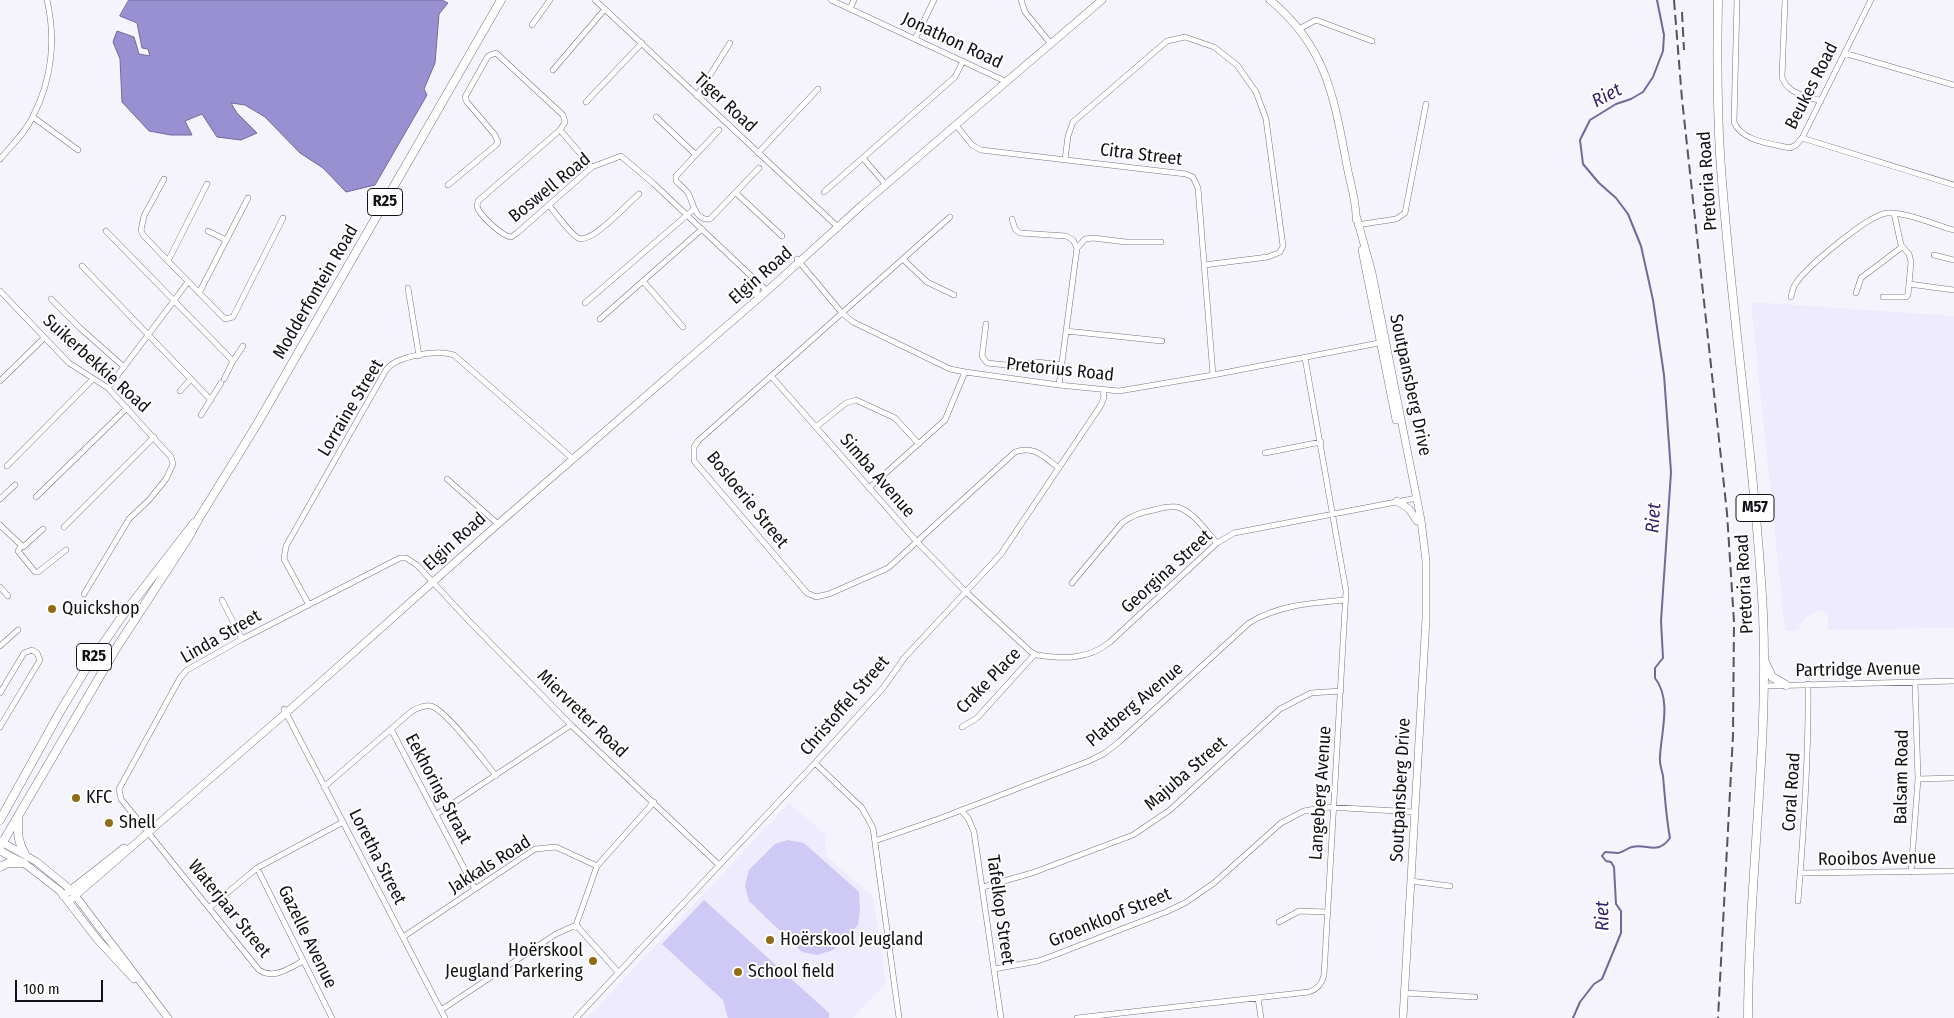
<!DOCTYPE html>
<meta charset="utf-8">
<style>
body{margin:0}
#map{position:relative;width:1954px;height:1018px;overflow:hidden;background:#f5f4fd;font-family:"Fira Sans Condensed",sans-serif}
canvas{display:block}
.scale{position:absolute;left:15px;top:980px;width:88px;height:22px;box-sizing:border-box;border:2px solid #121216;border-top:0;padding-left:6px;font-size:15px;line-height:18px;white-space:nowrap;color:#121216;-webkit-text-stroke:4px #fff;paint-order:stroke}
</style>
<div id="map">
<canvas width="1954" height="1018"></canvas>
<div class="scale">100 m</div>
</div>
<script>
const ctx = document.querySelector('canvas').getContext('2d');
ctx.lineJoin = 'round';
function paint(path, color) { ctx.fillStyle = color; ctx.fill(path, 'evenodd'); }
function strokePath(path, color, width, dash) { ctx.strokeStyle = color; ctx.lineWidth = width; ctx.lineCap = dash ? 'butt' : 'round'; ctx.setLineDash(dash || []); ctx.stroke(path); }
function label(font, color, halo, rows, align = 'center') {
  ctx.font = font + ' "Fira Sans Condensed",sans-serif'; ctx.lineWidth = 4; ctx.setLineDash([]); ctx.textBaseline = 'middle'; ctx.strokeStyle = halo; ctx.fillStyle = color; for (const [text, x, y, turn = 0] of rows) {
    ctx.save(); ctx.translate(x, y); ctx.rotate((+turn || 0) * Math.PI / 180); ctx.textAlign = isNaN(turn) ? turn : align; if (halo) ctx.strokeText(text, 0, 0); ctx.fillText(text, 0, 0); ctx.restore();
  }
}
const built = new Path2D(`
 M1751,302L1954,316V628L1828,630V615L1819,610L1803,620L1798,631H1785Z
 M789,803L825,834L826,856L873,896L886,984L853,1018H587Z`);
const green = new Path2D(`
 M788,840L804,843L859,892L860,910L858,925L833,950L817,955L802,952L749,901L745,886L749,870L775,844Z
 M704,900L829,1013V1018H728L723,1000L662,944Z`);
const water = new Path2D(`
 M129,0H442L448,3L439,14L435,63L424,89L427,95L375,185L346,192L323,168L300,153L265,117L245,105L231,103L237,113L257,133L241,140L217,137L202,114L185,121L192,135H171L149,131L122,102L120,59L113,42L117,31L134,37L139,54L150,56L148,49L142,48L137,23L120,16Z`);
const stream = new Path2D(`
 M1573,1018L1580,1002L1594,984L1602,979L1621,933V911L1616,904L1614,867L1611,862L1606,861L1602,856L1605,852C1610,852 1613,853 1617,853C1623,853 1627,848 1632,847C1647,843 1657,856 1670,838C1666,817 1665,797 1663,776C1662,770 1659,764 1660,757C1661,732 1672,700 1655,678V668L1663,658L1661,621L1671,472L1664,375L1653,300L1641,246L1628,214L1616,198L1599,183L1583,164L1580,140L1590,120L1616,104L1631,99L1643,92L1653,77L1663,51L1664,35L1657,0`);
const street = new Path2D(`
 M595,0L839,228
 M831,0L1007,82
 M1021,0L1025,12L1051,44
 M1737,0L1734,122C1741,141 1772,144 1790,148L1796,145L1802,138L1871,0
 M1785,0L1782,77C1787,94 1807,96 1821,101
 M850,9L854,0
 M532,25L550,0
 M1299,29L1316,20L1372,41
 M915,39L934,0
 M1844,53L1954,85
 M553,70L605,9
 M697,96L730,43
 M586,102L642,43
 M33,117L78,150
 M656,117L696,155
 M956,125L972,145L981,150L1186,174L1193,177L1198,188L1213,375
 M560,130L592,167
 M719,130L676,176V181C680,185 684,188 688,193C693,201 694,221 710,219L759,168
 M1802,138L1954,185
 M758,153L818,89
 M863,158L886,185
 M0,159C11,146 26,132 33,116C52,80 56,39 47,0
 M1065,160L1068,136L1073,122L1167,41L1185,37L1214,47L1237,65L1256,92L1266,119L1283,246L1280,252L1268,257L1204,265
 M164,179L144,216L141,230L143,235L168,261L225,319L233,317L283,218
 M448,185L496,145L498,142L495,135L467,102L465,97L488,56L496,53L563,115L565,122L560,130L478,201L477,206C479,215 502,236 511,237L517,233L592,167L621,156L654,184L767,291
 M824,192L955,77L963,61
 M736,193L782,236
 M549,205C556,214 569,232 578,238C591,245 628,203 639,194
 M950,217L698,441L694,447V461L807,593L816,597L829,594L888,568L1015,452C1035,445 1043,457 1059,468
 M1012,219L1015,229L1020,233L1066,236L1073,240L1077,248
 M1357,225L1396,219L1405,213L1426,104
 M106,231L233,361L243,346
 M208,231L226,240
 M1934,255L1954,260
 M797,259L842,313L853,322L950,369L965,372L1059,385L1119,391L1213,375L1384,342
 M903,259L927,282L954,295
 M168,261L207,184
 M82,266L211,400
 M643,281L683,327
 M1909,284L1954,290
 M408,288L419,356
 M0,291L69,363L108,388L171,457L173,464L166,479L149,500L129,519L84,594
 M199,293L248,198
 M1856,293L1861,278L1902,247
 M1791,297C1792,292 1793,287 1796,283C1808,266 1868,215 1887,213C1907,212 1935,225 1954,230
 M1883,297H1906L1908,295L1911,262L1909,254L1901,245L1894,213
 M51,299L80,328L124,367
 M585,303L694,209
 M600,319L702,229
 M986,324L982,356L987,363L1016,366L1037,362L1062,365
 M1066,331L1162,341
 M771,376L917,542L966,592L1031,652L1037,655C1063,659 1088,660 1110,642L1217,543L1234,533L1417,498
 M224,379L233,361
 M0,381L44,338
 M1059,385L1077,248L1085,239L1093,238L1126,242H1161
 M108,388L188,282
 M180,391L191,379
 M201,415L221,383
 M816,427L846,403L856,400L895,418L919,444
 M1265,453L1321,442
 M7,466L93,379
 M447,479L498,524
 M869,488L945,420L965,372
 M36,497L127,408
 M0,499L15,485
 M0,525L23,547L43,529
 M64,527L154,437
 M21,546L18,551L35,572H38L66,550
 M1072,583L1122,523C1132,515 1142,512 1154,510C1161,508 1169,506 1177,507C1193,511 1206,531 1217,543
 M0,587L8,596
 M222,600L242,639
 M309,605L284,559L286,546L386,370C396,356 438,349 454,355L573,459
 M0,646L18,630
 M1764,686L1954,681
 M0,693L24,653L32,650L37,653L40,660L37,665L0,727
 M284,709L445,1018
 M962,727L977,718L1034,655
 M391,729L475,889
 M815,763L862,808L873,828L899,1018
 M1918,779L1954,778
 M324,787L412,711C418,708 424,705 431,706C446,710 485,762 496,776
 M961,810L968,818L974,832L1001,1018
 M437,814L571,725
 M875,841L941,818L1089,761L1105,753L1119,742L1249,623C1278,605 1312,603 1345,600
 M257,868L332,1018
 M1911,872L1918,779L1915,682
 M1800,873L1954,871
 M1411,881L1450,886
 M983,887L1032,873L1133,835L1170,810L1280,709L1311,693L1341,691
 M1798,901C1804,828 1809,757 1808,684
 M209,908L257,868L343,822
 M1279,922L1299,911L1327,912
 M403,937L535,849L556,847L597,866
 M303,961C289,968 274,980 259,970L121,799L119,789L180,678L187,670L242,639L400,558H406L417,565L467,619L571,725L719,865
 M994,969L1038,961L1052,956L1166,912L1185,903L1214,883L1281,823L1304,811L1326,807L1415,812
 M618,972L576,925L597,866L654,802
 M1404,993L1475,997
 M1258,998L1261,1018
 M441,1010L556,934L576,925
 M576,1018L815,763L883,688L905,657L1001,554L1101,405L1104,397L1103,390
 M1077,1018L1309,992C1318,989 1322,984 1324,975L1346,591L1305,358`);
const secondary = new Path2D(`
 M1270,0C1327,47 1334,98 1347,166C1350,183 1357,203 1356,219
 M1356,215L1372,273L1421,520L1426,561V619L1403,1018
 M1362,250L1396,420
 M756,294L757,282
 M1397,501L1409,509L1417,521
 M0,841L37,862L71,890L168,1018
 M0,851L24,863L60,891L97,939L134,979
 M63,896L124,848
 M68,902L286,713L498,524L767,291L862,205L1102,0`);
const primary = new Path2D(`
 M1718,0C1717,51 1717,102 1720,154C1730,307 1755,460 1763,613C1769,748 1748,883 1748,1018
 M1765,662L1772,677L1786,685
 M18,817C18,832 17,841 25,854
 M0,820L61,710L89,664L123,615L194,523
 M0,847L117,647L188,538L199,518L256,426L501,0
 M0,867L8,863H24`);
const rail = new Path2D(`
 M1674,0L1682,99L1727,513L1734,622L1733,735L1718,1018
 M1682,12L1684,50`);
const markers = [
 [52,609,5,"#916c13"],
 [76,798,5,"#916c13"],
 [109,823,5,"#916c13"],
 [770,940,5,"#916c13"],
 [593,961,5,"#916c13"],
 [738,972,5,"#916c13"]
];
const shields = [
 [385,202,35],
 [1755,508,38],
 [94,657,35]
];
const shieldNames = [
 ["R25",385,202],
 ["M57",1755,508],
 ["R25",94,657]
];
const streetNames = [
 ["Jonathon Road",952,41,25],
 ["Beukes Road",1812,86,-63],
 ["Tiger Road",725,103,43],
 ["Citra Street",1141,155,7],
 ["Pretoria Road",1708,181,-94],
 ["Boswell Road",550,188,-39],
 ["Elgin Road",761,276,-41],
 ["Modderfontein Road",316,292,-60],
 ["Suikerbekkie Road",96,364,42],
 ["Pretorius Road",1060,370,6],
 ["Soutpansberg Drive",1410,385,78],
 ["Lorraine Street",351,408,-59],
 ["Simba Avenue",877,476,49],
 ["Bosloerie Street",747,500,51],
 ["Elgin Road",455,542,-42],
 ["Georgina Street",1167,572,-42],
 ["Pretoria Road",1745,584,-93],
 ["Linda Street",221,637,-30],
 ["Partridge Avenue",1858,670,-1],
 ["Crake Place",989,681,-46],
 ["Platberg Avenue",1135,705,-40],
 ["Christoffel Street",845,706,-49],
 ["Miervreter Road",582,714,44],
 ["Majuba Street",1186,774,-41],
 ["Balsam Road",1902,777,-89],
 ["Eekhoring Straat",438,789,62],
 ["Soutpansberg Drive",1401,790,-87],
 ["Coral Road",1792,792,-86],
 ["Langeberg Avenue",1321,793,-86],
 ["Loretha Street",377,857,63],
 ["Rooibos Avenue",1877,859,-1],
 ["Jakkals Road",490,865,-32],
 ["Waterjaar Street",229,909,51],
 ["Tafelkop Street",1000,910,82],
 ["Groenkloof Street",1110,918,-22],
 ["Gazelle Avenue",307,937,64]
];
const poiNames = [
 ["Quickshop",62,609],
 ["KFC",86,798],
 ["Shell",119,823],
 ["Hoërskool Jeugland",780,940],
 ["Hoërskool",583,951,"right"],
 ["Jeugland Parkering",583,972,"right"],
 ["School field",748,972]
];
const waterNames = [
 ["Riet",1607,96,-28],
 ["Riet",1654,518,-86],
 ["Riet",1603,916,-91]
];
paint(built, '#edebfd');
paint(green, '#cec9f5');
paint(water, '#9990d1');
strokePath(water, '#706a99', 1);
strokePath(stream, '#706a99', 2);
strokePath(street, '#767582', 6);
strokePath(secondary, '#767582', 8);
strokePath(primary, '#767582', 9);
strokePath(street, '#fff', 5);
strokePath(secondary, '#fff', 7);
strokePath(primary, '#fff', 8);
strokePath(rail, '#545459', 2, [10, 5]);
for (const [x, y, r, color] of markers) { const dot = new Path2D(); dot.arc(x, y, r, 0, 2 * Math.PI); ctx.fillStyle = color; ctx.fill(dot); strokePath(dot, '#fff', 2); }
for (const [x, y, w] of shields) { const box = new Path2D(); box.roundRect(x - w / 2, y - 13.5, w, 27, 4); ctx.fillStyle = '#fff'; ctx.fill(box); strokePath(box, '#121216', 1); }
label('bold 16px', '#121216', null, shieldNames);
label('18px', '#121216', '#fff', streetNames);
label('18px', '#121216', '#fff', poiNames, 'left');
label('italic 19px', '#36226e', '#fff', waterNames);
</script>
